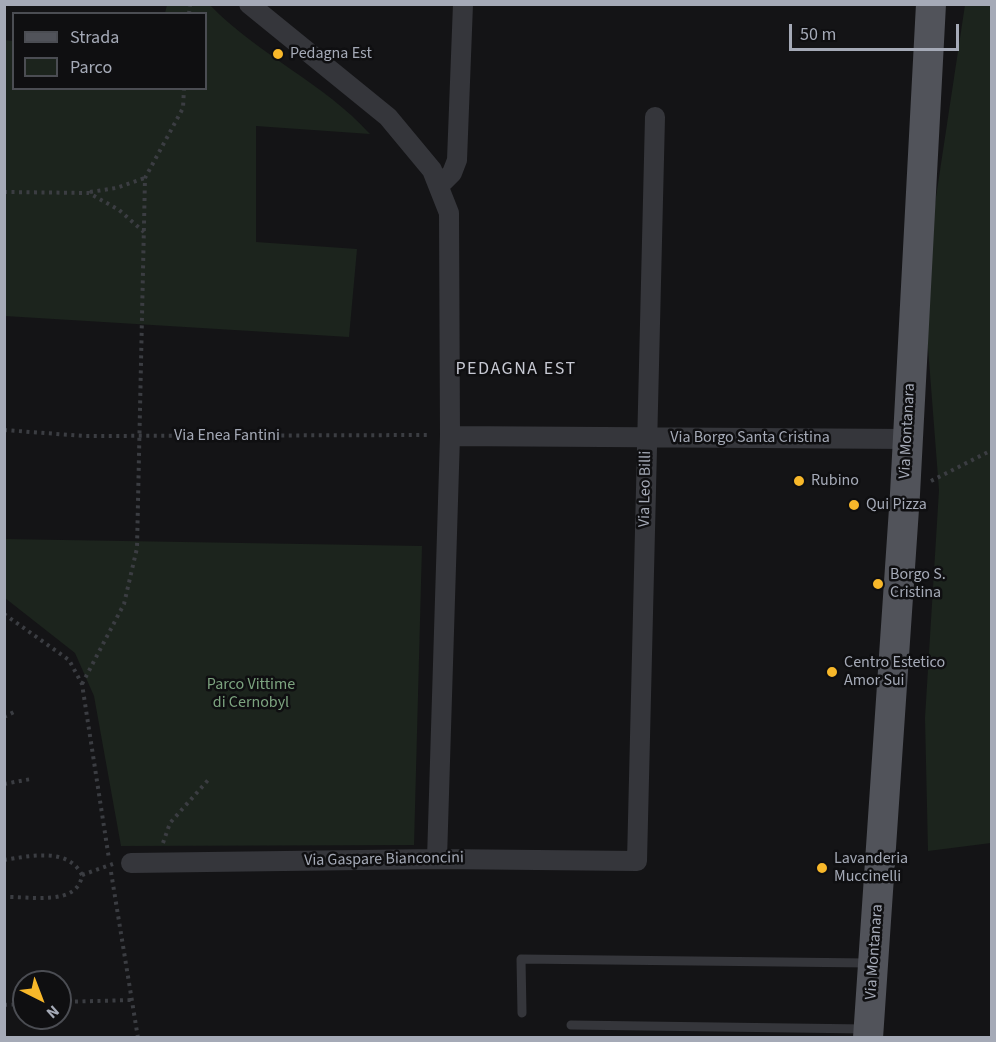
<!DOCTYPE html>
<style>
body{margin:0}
#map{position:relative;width:996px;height:1042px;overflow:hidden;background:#141416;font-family:"Source Sans 3",sans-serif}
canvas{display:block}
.frame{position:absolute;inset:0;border:6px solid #a5aab7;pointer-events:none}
.legend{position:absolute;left:12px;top:12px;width:195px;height:78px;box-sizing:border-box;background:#0f0f11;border:2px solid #4b4d53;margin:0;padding:8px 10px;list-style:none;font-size:18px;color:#a5aab7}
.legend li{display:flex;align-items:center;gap:12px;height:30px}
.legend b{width:30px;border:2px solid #4b4d53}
.north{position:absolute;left:12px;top:970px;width:60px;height:60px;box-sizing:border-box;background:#0f0f11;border:2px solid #4b4d53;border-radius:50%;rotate:138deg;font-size:16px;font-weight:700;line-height:24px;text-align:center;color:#a5aab7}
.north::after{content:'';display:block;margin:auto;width:21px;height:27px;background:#f8b82a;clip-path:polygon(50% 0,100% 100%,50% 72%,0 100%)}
.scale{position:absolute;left:789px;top:24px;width:170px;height:27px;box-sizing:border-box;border:3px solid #a5aab7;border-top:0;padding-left:8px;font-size:18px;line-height:21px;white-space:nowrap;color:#a5aab7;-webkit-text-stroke:4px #0f0f11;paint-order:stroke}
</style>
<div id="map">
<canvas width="996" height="1042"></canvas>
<div class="frame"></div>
<ul class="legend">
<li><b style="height:8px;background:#51535a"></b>Strada</li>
<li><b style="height:16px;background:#1c241d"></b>Parco</li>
</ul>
<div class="north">N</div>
<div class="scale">50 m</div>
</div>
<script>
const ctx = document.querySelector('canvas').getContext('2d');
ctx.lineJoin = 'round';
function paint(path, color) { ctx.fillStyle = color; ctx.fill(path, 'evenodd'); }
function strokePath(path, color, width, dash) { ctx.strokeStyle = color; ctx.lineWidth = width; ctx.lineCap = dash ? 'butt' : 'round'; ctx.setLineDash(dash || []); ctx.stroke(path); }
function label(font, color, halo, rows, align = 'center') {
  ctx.font = font + ' "Source Sans 3",sans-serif'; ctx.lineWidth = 5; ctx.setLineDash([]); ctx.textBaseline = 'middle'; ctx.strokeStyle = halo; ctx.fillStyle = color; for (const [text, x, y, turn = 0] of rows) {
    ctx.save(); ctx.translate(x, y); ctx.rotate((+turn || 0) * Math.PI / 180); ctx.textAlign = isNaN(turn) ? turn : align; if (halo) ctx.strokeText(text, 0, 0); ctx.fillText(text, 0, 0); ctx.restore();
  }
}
const green = new Path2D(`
 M167,5H210C258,55 324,83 370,134L256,126V242L357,249L349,337L5,316V40L13,41L14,88H206V14L165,13Z
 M965,5H991V843L928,851L925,718L939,490L923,283Z
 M4,539L422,546L414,845L121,846L94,696L75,653L5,598Z`);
const path = new Path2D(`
 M189,14L190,4
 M4,192L89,193L119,210L144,232
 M90,192L116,188L145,178
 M4,430L84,436L431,435
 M931,481L992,450
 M4,614L69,660L82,684L109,859
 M82,684L124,604L137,548L145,178L183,108L184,88
 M4,717L16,711
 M4,784L31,779
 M163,843L170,823L209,779
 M4,860C30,856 68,847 82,875C78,907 29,896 4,897
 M111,872L138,1038
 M82,875L113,864
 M60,1002L132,1000
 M4,1005L24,1004`);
const lane = new Path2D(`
 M522,1013L521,959L869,963
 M571,1025L866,1029`);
const street = new Path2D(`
 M249,4L388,117L432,170L449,213L450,436L437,859
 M440,185L452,173L457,160L463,4
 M450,436L907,439
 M131,863L437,859L637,861L655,117`);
const primary = new Path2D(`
 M868,1038L905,494L931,4`);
const markers = [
 [278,54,6,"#f8b82a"],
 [799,481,6,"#f8b82a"],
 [854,505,6,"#f8b82a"],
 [878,584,6,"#f8b82a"],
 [832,672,6,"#f8b82a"],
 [822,868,6,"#f8b82a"]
];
const poiNames = [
 ["Pedagna Est",290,54],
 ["Rubino",811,481],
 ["Qui Pizza",866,505],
 ["Borgo S.",890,575],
 ["Cristina",890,593],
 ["Centro Estetico",844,663],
 ["Amor Sui",844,681],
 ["Lavanderia",834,859],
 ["Muccinelli",834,877]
];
const streetNames = [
 ["Via Montanara",908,431,-87],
 ["Via Enea Fantini",227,436],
 ["Via Borgo Santa Cristina",750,438],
 ["Via Leo Billi",646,489,-89],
 ["Via Gaspare Bianconcini",384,860,-1],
 ["Via Montanara",875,952,-86]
];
const parkNames = [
 ["Parco Vittime",251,685],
 ["di Cernobyl",251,703]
];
const neighbourhoodNames = [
 ["PEDAGNA EST",516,370]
];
paint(green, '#1c241d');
strokePath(path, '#3b3d42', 4, [3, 4.5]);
strokePath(lane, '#35363b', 9);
strokePath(street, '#35363b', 20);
strokePath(primary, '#51535a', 30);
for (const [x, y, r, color] of markers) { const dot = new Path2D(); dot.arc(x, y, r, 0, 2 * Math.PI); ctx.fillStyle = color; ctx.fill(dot); strokePath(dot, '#0f0f11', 2); }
label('16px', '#a5aab7', '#0f0f11', poiNames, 'left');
label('16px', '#a5aab7', '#0f0f11', streetNames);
label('16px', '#7ca37f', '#0f0f11', parkNames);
ctx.letterSpacing = '1.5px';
label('18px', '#c7c9d3', '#0f0f11', neighbourhoodNames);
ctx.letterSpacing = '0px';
</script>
